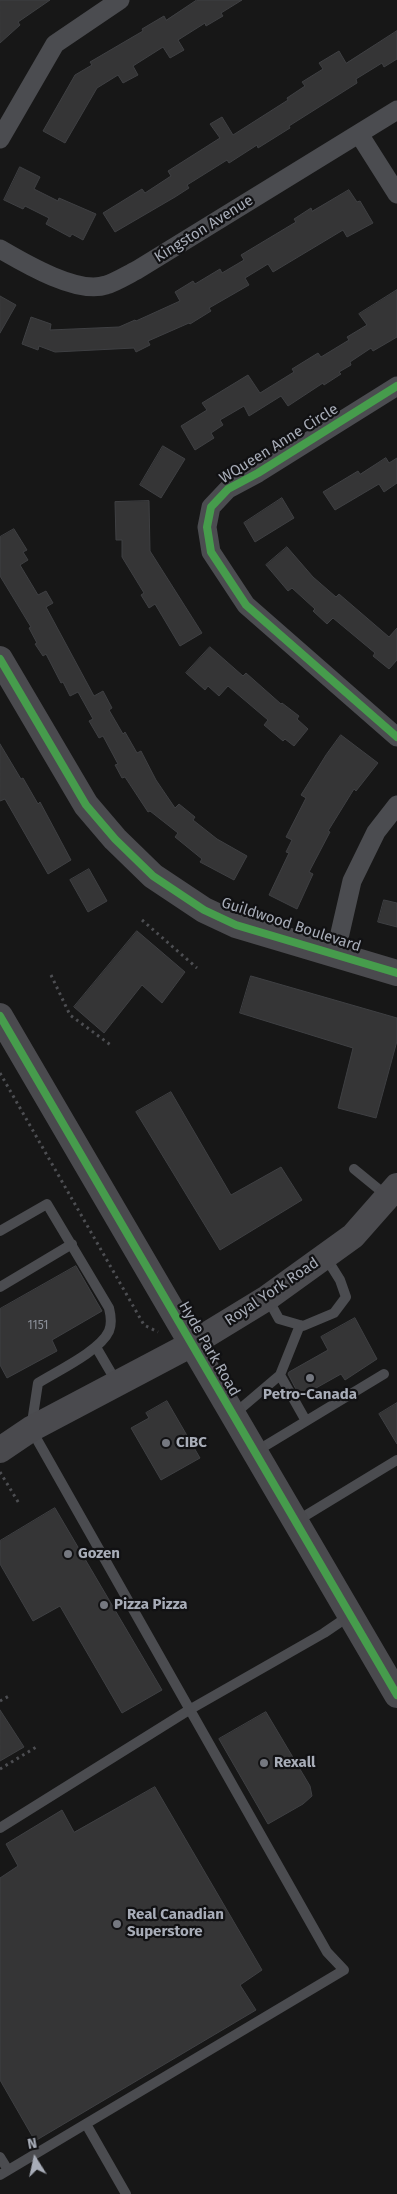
<!DOCTYPE html>
<style>
body{margin:0}
#map{position:relative;width:397px;height:2194px;overflow:hidden;background:#171717;font-family:"Fira Sans",sans-serif}
canvas{display:block}
.north{position:absolute;left:10px;top:2134px;width:50px;height:50px;-webkit-text-stroke:4px #111113;paint-order:stroke;rotate:350deg;font-size:14px;font-weight:700;line-height:20px;text-align:center;color:#a8adb8}
.north::after{content:'';display:block;margin:auto;width:18px;height:22px;background:#a8adb8;clip-path:polygon(50% 0,100% 100%,50% 72%,0 100%)}
</style>
<div id="map">
<canvas width="397" height="2194"></canvas>
<div class="north">N</div>
</div>
<script>
const ctx = document.querySelector('canvas').getContext('2d');
ctx.lineJoin = 'round';
function paint(path, color) { ctx.fillStyle = color; ctx.fill(path, 'evenodd'); }
function strokePath(path, color, width, dash) { ctx.strokeStyle = color; ctx.lineWidth = width; ctx.lineCap = dash ? 'butt' : 'round'; ctx.setLineDash(dash || []); ctx.stroke(path); }
function label(font, color, halo, rows, align = 'center') {
  ctx.font = font + ' "Fira Sans",sans-serif'; ctx.lineWidth = 4.5; ctx.setLineDash([]); ctx.textBaseline = 'middle'; ctx.strokeStyle = halo; ctx.fillStyle = color; for (const [text, x, y, turn = 0] of rows) {
    ctx.save(); ctx.translate(x, y); ctx.rotate((+turn || 0) * Math.PI / 180); ctx.textAlign = isNaN(turn) ? turn : align; if (halo) ctx.strokeText(text, 0, 0); ctx.fillText(text, 0, 0); ctx.restore();
  }
}
const building = new Path2D(`
 M0,0H50L18,22L20,25L0,43Z
 M197,0H242L221,13L223,16L206,26L205,23L178,40L184,50L170,58L163,47L133,66L138,75L123,83L118,75L97,88L65,143L43,131L75,75L92,65L90,62L143,31L142,29L164,16L166,20Z
 M397,31V59L384,67L382,63L356,79L357,83L289,126L290,128L258,148L257,145L229,163L227,160L187,185L189,188L175,197L115,232L103,213L142,189L145,193L171,176L168,171L220,138L210,124L222,117L233,135L288,100L287,98L305,86L302,82L323,69L319,63L339,51L346,63Z
 M20,167L40,177L34,189L58,201L59,198L96,214L83,240L72,234L70,237L46,224L49,218L25,206L23,209L4,200Z
 M349,190L357,202L360,201L373,223L347,237L343,230L273,272L268,264L245,278L249,285L209,308L211,311L190,324L189,323L148,341L150,345L136,352L134,348L55,352L39,346L38,350L22,344L31,317L51,324L50,330L119,327L135,320L136,321L180,301L175,292L193,281L195,284L220,269L222,273L244,260L241,255L296,222L294,219L311,208L312,211Z
 M397,290V337L373,351L371,348L350,362L351,365L339,372L341,374L324,385L323,383L288,406L281,396L249,416L244,406L220,420L223,425L211,433L214,438L195,450L181,426L207,410L202,403L248,375L260,393L294,372L292,369L318,353L321,357L349,340L347,337L367,325L359,314Z
 M0,296L16,305L0,333Z
 M163,446L185,459L161,498L140,485Z
 M386,458L389,463L397,458V483L384,492L379,484L335,510L323,492L358,471L360,474Z
 M282,498L294,518L255,542L244,523Z
 M149,501L150,551L202,633L180,646L155,604L149,608L141,595L144,593L122,557V540H116L115,502Z
 M14,529L27,550L23,552L28,560L20,565L38,595L46,591L53,603L46,607L94,696L103,691L112,708L109,710L123,734L125,732L137,753L141,751L156,780L175,808L179,804L195,817L193,820L217,839L247,856L234,880L200,862L202,859L175,837L178,833L150,811L148,812L125,777L122,778L115,765L118,764L103,736L99,738L89,721L93,719L78,692L70,696L63,682L61,683L46,654L43,656L35,644L37,643L29,628L31,627L0,576V537Z
 M287,547L313,577L336,597L339,594L389,637L397,628V660L389,669L373,656L375,653L333,618L327,624L313,611L315,609L292,588L288,591L266,565Z
 M210,647L243,676L246,673L281,704L282,703L299,716L297,719L308,729L294,746L285,739L283,741L264,725L268,720L228,686L219,696L208,686L205,690L186,673Z
 M341,735L378,763L356,791L354,789L328,831L330,832L309,872L313,874L297,909L269,895L289,853L286,852L292,840L286,837L306,798L301,795L326,755Z
 M0,744L21,779L23,778L38,804L40,802L71,860L48,874L5,799L0,801Z
 M89,869L107,901L88,912L70,880Z
 M384,900L397,903V927L378,922Z
 M137,931L185,972L162,1003L142,985L104,1033L74,1007Z
 M251,976L397,1018V1041L376,1118L338,1108L353,1048L240,1013Z
 M171,1092L231,1195L281,1167L302,1200L220,1250L136,1112Z
 M76,1266L102,1311L52,1340L57,1351L7,1378L0,1365V1309Z
 M355,1318L377,1359L345,1380L341,1374L300,1397L288,1374L289,1372L328,1350L321,1337Z
 M167,1401L200,1458L161,1480L131,1428L149,1418L146,1413Z
 M397,1403V1444L379,1414Z
 M55,1508L162,1690L122,1713L60,1606L33,1621L0,1564V1541Z
 M0,1710L24,1747L0,1761Z
 M266,1712L310,1786L312,1796L303,1804L268,1824L219,1739Z
 M155,1787L262,1970L240,1985L256,2010L35,2141L0,2080V1878L18,1866L6,1844L62,1810L74,1832Z`);
const path = new Path2D(`
 M142,920L197,968
 M51,975L70,1015L112,1046
 M0,1073L144,1325L158,1332
 M0,1472L20,1505
 M0,1701L9,1696
 M0,1769L38,1746`);
const lane = new Path2D(`
 M354,1169L387,1196
 M0,1231L47,1204L109,1308C111,1316 112,1324 109,1331C100,1351 57,1371 38,1383L31,1429L327,1952L344,1970L0,2175
 M0,1287L72,1244
 M268,1299L279,1319L303,1326L334,1313L346,1297L340,1280L325,1256
 M96,1347L117,1383
 M280,1375L306,1421
 M233,1415L280,1375L300,1325
 M255,1452L384,1374
 M295,1522L397,1460
 M0,1828L189,1710L324,1633L349,1616
 M86,2124L126,2194
 M0,2157L8,2170`);
const street = new Path2D(`
 M359,134L397,194
 M0,139L55,44L120,0
 M0,249C24,263 78,295 106,285C116,282 127,275 137,270L397,110
 M397,386L258,473L228,489L211,507L207,527L211,552L246,605L397,737
 M335,955L352,881L376,832L397,805`);
const secondary = new Path2D(`
 M0,659L86,805L115,839L153,876L204,910L236,925L397,973
 M0,1016L397,1695
 M0,1450L31,1429L190,1345L267,1298L353,1236L397,1186`);
const cycleway = new Path2D(`
 M397,386L258,473L228,489L211,507L207,527L211,552L246,605L397,737
 M0,659L86,805L115,839L153,876L204,910L236,925L397,973
 M0,1016L397,1695`);
const markers = [
 [310,1378,5,"#757880"],
 [166,1443,5,"#757880"],
 [68,1554,5,"#757880"],
 [104,1605,5,"#757880"],
 [264,1763,5,"#757880"],
 [117,1924,5,"#757880"]
];
const numberNames = [
 ["1151",38,1326]
];
const streetNames = [
 ["Kingston Avenue",204,229,-32],
 ["WQueen Anne Circle",279,444,-32],
 ["Guildwood Boulevard",291,925,18],
 ["Royal York Road",272,1292,-34],
 ["Hyde Park Road",209,1349,60]
];
const poiNames = [
 ["Petro-Canada",310,1395,"center"],
 ["CIBC",176,1443],
 ["Gozen",78,1554],
 ["Pizza Pizza",114,1605],
 ["Rexall",274,1763],
 ["Real Canadian",127,1915],
 ["Superstore",127,1932]
];
paint(building, '#353536');
strokePath(building, '#3f4043', 1);
strokePath(path, '#4d4e52', 3, [2.5, 4]);
strokePath(lane, '#4b4c50', 10);
strokePath(street, '#4b4c50', 19);
strokePath(secondary, '#4a4a4e', 26);
strokePath(cycleway, '#469c4c', 8);
for (const [x, y, r, color] of markers) { const dot = new Path2D(); dot.arc(x, y, r, 0, 2 * Math.PI); ctx.fillStyle = color; ctx.fill(dot); strokePath(dot, '#111113', 2); }
label('12px', '#8b8f98', null, numberNames);
label('15px', '#a8adb8', '#111113', streetNames);
label('bold 15px', '#a8adb8', '#111113', poiNames, 'left');
</script>
